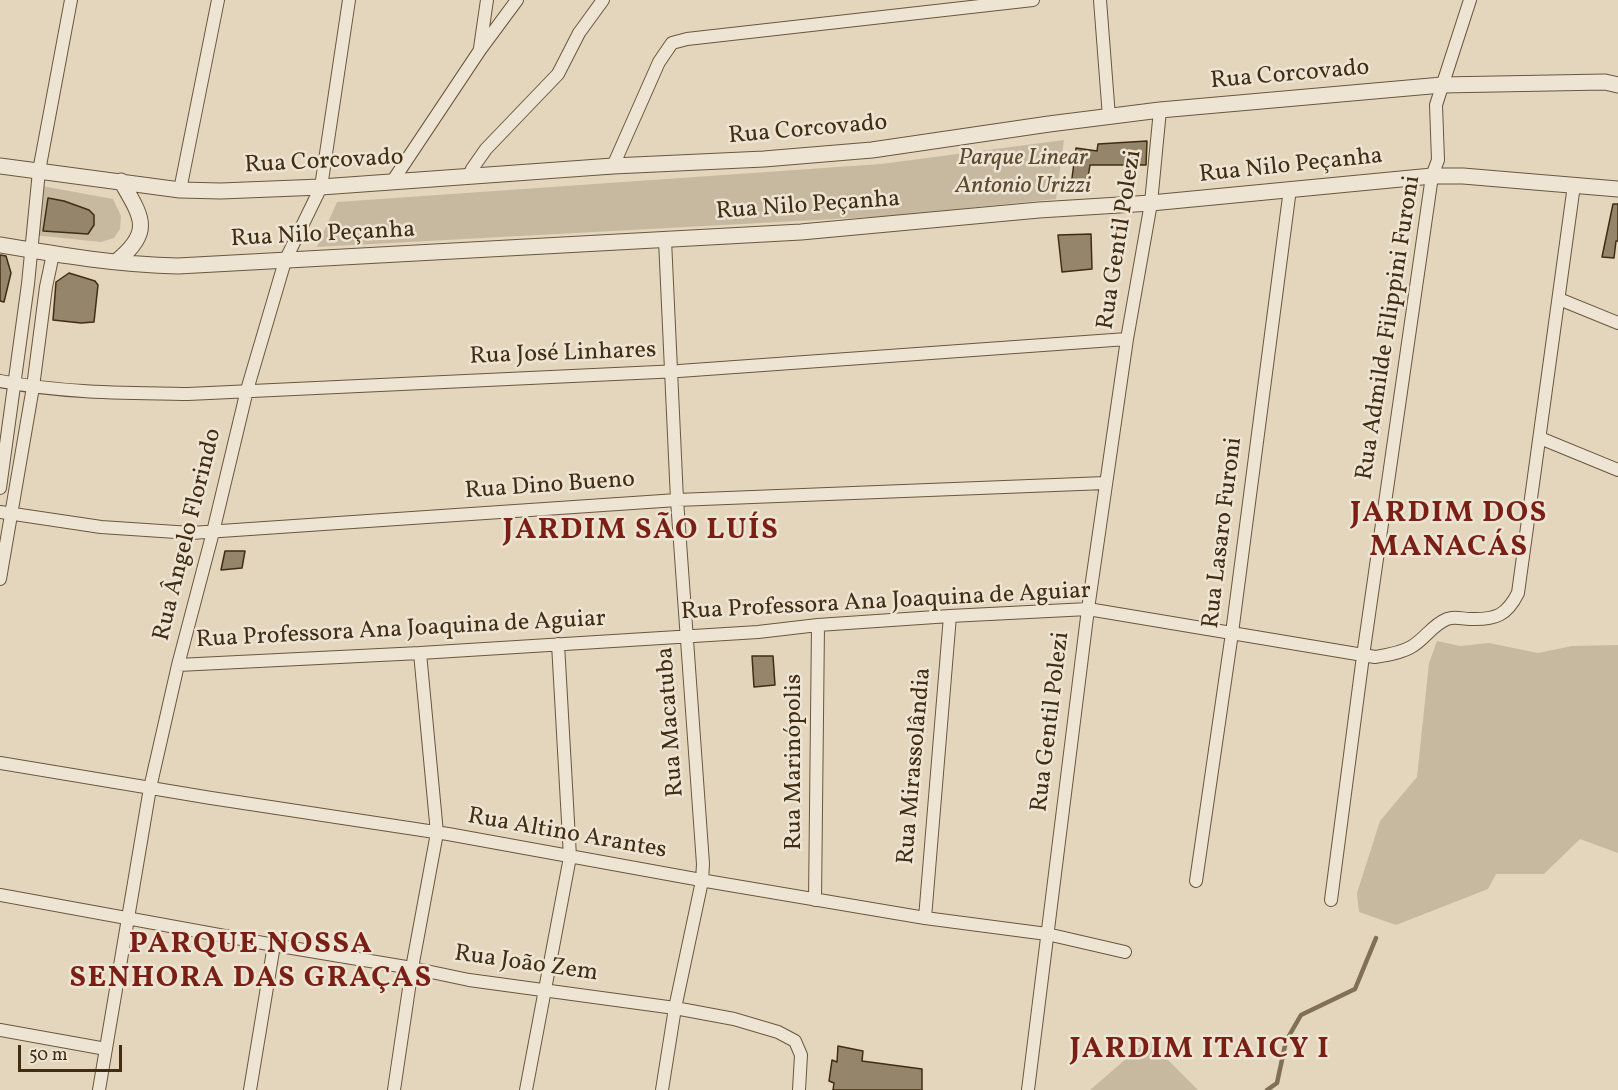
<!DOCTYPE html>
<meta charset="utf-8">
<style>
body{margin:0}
#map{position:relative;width:1618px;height:1090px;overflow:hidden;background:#e3d6bd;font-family:Vollkorn,serif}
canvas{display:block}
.scale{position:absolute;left:18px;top:1045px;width:104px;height:27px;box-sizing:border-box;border:3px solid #412d12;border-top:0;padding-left:8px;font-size:18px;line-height:21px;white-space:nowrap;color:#412d12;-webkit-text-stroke:4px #ede4d4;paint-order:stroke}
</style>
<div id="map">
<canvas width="1618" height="1090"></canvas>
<div class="scale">50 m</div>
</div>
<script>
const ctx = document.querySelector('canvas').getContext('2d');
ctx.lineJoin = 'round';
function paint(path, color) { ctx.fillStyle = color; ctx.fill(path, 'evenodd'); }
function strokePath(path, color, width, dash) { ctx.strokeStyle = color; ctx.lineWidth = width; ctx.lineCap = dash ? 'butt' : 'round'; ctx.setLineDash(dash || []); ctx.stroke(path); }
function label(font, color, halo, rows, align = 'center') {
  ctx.font = font + ' Vollkorn,serif'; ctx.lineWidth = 5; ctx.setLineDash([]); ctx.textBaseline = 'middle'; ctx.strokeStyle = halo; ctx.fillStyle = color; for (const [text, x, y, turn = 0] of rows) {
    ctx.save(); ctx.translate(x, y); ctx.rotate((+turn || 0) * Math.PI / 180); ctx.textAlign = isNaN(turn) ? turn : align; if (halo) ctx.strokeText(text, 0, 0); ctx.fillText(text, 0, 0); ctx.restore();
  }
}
const green = new Path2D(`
 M1064,140L1056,199L890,216L317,247L337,202L881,164Z
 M42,186L113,199L121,216L120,229L114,238L101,242L33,235Z
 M1437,641L1460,646L1489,643L1538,653L1572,646L1618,645V853L1580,839L1544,874H1496L1488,889L1396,925L1359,912L1357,893L1380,821L1417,777L1429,663Z
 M1148,1040L1198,1090H1090Z`);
const stream = new Path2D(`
 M1267,1090L1277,1083L1286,1041L1301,1015L1355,989L1376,938`);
const building = new Path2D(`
 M1147,141L1146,165H1090L1086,190L1067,187L1072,178L1076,148L1097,151L1098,144Z
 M48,198L64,201L89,210L94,215V225L88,234L43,231Z
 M1613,204H1618V241H1616L1614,258L1602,257Z
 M1091,234L1092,269L1062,272L1058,235Z
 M0,255L6,256L11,273L4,302L0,301Z
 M69,273L95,281L98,285L94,322L81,323L53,320L56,282Z
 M225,551H245L242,568L221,570Z
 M752,656H773L775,685L754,687Z
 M838,1046L863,1051L862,1061L922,1069V1090H833L834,1083L829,1081L832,1060L837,1062Z`);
const minor = new Path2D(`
 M1100,0L1109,117
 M480,48L487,0
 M613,166L659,62L672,43L687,39L1033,0
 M469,176L472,169L486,149L558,74L579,33L603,0
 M392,182L480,50L517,0
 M180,190L218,0
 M1559,299L1618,323
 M0,381C62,393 125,393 188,394L679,371L1127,339
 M1540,438L1618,470
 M0,488L28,284L39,171L71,0
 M0,512L101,527L191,533L677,500L1105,483
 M0,579L33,387L46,287L53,254
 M178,665L420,653L758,632L818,625L950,616L1088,609L1375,657C1387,655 1401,653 1411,647C1425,639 1432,625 1447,619C1455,616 1462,619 1470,619C1496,620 1507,615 1518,593L1574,185
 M0,763L211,798L448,834L712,882L925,918L1047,934L1125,952
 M1196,881L1232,633L1290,189
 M0,895L274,945L412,968L469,980L675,1008L734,1019L778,1032L795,1041L801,1055L799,1090
 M815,900L818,625
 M1331,900L1363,656L1432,176L1438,160L1436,105L1470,0
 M925,918L950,616
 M0,1030L106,1049
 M99,1090L150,788L178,665L213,532L247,390L285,261L321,187L349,0
 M250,1090L274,945
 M394,1090L412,968L437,833L420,653
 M526,1090L570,857L558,644
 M662,1090L675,1008L702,881L703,864L677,500L665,240
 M1028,1090L1088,609L1127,339L1151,203L1160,110`);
const tertiary = new Path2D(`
 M0,166L180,190L221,191L321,187L613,166L764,159L872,150L1049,124L1160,110L1442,85L1605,82L1618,85
 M0,245C59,255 119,265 178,266L801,232L1039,210L1151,203L1432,176H1463L1618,189
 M117,261C154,231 141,216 121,181`);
const streetNames = [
 ["Rua Corcovado",1290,76,-5],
 ["Rua Corcovado",808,131,-5],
 ["Rua Corcovado",324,163,-3],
 ["Rua Nilo Peçanha",1291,167,-6],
 ["Rua Nilo Peçanha",808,207,-4],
 ["Rua Nilo Peçanha",323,236,-3],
 ["Rua Gentil Polezi",1121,240,-81],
 ["Rua Admilde Filippini Furoni",1390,328,-81],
 ["Rua José Linhares",563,355,-2],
 ["Rua Dino Bueno",550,487,-4],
 ["Rua Lasaro Furoni",1224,533,-83],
 ["Rua Ângelo Florindo",189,535,-76],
 ["Rua Professora Ana Joaquina de Aguiar",886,603,-3],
 ["Rua Professora Ana Joaquina de Aguiar",401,631,-3],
 ["Rua Macatuba",672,722,-94],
 ["Rua Gentil Polezi",1052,722,-83],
 ["Rua Marinópolis",796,762,-90],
 ["Rua Mirassolândia",916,766,-85],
 ["Rua Altino Arantes",567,835,10],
 ["Rua João Zem",526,965,8]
];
const parkNames = [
 ["Parque Linear",1023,160],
 ["Antonio Urizzi",1023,188]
];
const districtNames = [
 ["JARDIM DOS",1449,515],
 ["MANACÁS",1449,549],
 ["JARDIM SÃO LUÍS",641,532],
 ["PARQUE NOSSA",251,946],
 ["SENHORA DAS GRAÇAS",251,980],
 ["JARDIM ITAICY I",1200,1051]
];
paint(green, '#c7b9a0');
strokePath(stream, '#817056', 4.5);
paint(building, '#95856b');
strokePath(building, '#412d12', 1.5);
strokePath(minor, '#6a573d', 14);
strokePath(tertiary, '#6a573d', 17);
strokePath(minor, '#ede4d4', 12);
strokePath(tertiary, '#ede4d4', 15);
label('24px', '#412d12', '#ede4d4', streetNames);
label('italic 24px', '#5c492e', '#ede4d4', parkNames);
ctx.letterSpacing = '1.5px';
label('bold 30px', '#7a1f14', '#ede4d4', districtNames);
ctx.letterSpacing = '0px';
</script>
